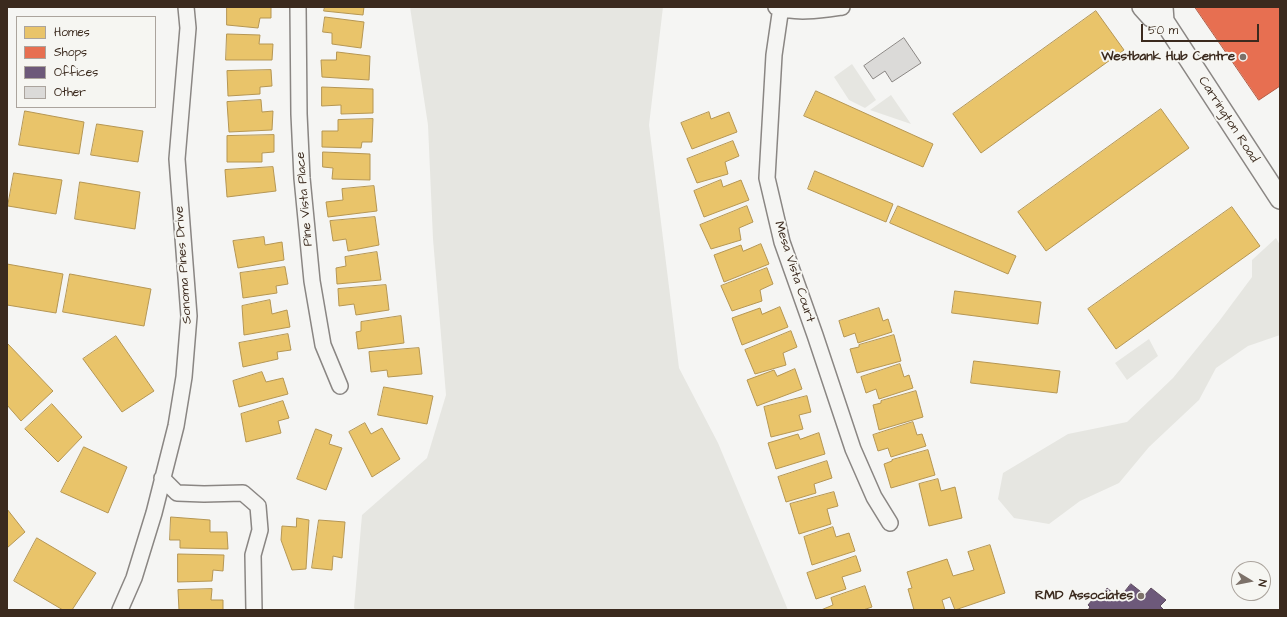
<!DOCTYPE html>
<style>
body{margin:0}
#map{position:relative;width:1287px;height:617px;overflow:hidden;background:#f5f5f3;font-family:"Architects Daughter",sans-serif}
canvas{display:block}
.frame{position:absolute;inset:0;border:8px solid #3b2a1e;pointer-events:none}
.legend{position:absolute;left:16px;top:16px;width:140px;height:92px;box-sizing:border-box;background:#f6f6f2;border:1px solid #aba49d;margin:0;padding:5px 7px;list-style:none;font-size:12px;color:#3b2a1e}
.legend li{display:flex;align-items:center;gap:8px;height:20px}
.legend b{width:20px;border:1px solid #aba49d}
.north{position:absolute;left:1231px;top:561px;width:40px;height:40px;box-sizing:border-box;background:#f6f6f2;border:1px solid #aba49d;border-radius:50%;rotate:100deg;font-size:11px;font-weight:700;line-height:16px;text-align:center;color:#3b2a1e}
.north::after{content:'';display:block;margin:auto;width:14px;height:18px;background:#7c7169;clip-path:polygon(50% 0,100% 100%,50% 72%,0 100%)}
.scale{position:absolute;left:1141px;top:24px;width:118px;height:18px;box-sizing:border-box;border:2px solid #3b2a1e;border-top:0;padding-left:5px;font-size:12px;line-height:14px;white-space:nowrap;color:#3b2a1e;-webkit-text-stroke:3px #f6f6f2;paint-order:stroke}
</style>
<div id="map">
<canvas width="1287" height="617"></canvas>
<div class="frame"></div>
<ul class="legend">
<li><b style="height:11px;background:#e9c46a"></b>Homes</li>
<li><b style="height:11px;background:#e76f51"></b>Shops</li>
<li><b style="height:11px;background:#6d597a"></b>Offices</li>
<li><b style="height:11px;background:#dbdad8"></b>Other</li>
</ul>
<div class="north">N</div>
<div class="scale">50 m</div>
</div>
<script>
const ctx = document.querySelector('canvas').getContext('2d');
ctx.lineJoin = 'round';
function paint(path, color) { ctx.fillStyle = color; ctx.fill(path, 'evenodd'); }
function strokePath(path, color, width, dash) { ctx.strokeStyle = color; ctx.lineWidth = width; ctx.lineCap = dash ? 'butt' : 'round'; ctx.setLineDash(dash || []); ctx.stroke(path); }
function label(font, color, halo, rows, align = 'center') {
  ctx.font = font + ' "Architects Daughter",sans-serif'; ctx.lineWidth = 4; ctx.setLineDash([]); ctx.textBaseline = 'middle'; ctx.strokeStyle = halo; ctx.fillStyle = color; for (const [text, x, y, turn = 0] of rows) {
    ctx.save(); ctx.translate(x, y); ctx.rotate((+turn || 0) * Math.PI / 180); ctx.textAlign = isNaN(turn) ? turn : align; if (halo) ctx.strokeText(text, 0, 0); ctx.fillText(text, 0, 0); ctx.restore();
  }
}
const green = new Path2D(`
 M410,7H663L649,125L679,368L718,443L788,610H356L354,608L362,515L427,458L446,395L433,239L428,125Z
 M852,64L876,100L865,108L849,100L834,77Z
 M891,95L911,124L870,110Z
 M1276,238L1280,245V335L1248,346L1216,368L1199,400L1149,447L1119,483L1080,501L1049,524L1014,518L998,499L1003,473L1068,434L1127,422L1173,378L1220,320L1252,277V260Z
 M1149,339L1158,356L1127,380L1115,363Z`);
const homes = new Path2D(`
 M227,7H271V18H260L258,28L227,25Z
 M325,7H364L363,15L324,11Z
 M1096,11L1124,50L981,153L953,114Z
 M325,17L364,22L361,48L332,44V33L323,32Z
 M227,34L260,35L259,44H273L272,60H226Z
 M337,52L370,56L369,80L322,77L321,60H336Z
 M271,70L272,86L260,87V94L228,96L227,71Z
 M322,87L373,89V113L341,114V105L322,106Z
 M816,91L933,144L923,167L804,116Z
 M261,100L262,112L273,111L272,130L229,132L227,102Z
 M1161,109L1189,148L1046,251L1018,212Z
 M25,111L84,122L79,154L19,145Z
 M709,112L711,119L729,112L737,132L692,149L681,123Z
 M373,119L372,142H362L361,148L322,147V131H338V120Z
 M97,124L143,131L138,162L91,155Z
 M274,135V152L262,153V162H227V136Z
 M733,141L739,156L725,162L728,174L697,183L687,159Z
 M323,152L370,154V180L332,179L333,168L323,167Z
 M273,167L276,191L227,197L225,170Z
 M815,171L893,204L886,222L808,189Z
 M14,173L62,180L56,214L8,206Z
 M721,180L723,187L741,180L749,200L704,217L694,191Z
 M80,182L140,192L135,229L75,219Z
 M374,186L377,211L328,217L326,202L343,200L342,189Z
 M747,206L753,222L739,228L741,240L711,249L700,225Z
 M898,206L1016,256L1008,274L890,223Z
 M1232,207L1260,246L1116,349L1088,309Z
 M375,217L379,245L348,251L346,239L333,241L330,221Z
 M264,237L265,245L282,242L284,260L238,268L233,241Z
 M761,244L769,264L724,282L714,255L741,245L743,251Z
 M377,252L381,280L337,284L336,268L346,266L345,257Z
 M7,264L63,274L56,313L7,305Z
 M285,267L288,284L276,286L277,293L243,298L240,273Z
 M767,268L773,284L760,290L762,301L732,311L721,286Z
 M70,274L151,289L144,326L63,312Z
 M386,285L389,310L356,315L354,304L339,306L338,289Z
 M955,291L1041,302L1038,324L952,313Z
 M270,300L272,314L287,310L290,327L244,335L242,306Z
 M780,307L788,327L742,345L732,318L760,308L762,314Z
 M879,308L883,321L888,319L892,332L858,343L855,333L844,337L839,321Z
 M401,316L404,343L358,349L356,332L361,331V322Z
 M791,331L797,347L783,353L786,365L755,374L745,350Z
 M288,334L291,350L277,352L278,359L243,367L239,343Z
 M894,335L901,361L857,373L850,349L859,347V345Z
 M116,336L154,391L122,412L83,359Z
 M7,343L53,391L21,421L7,405Z
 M419,348L422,374L388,377L387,370L371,372L369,352Z
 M974,361L1060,371L1057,393L971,383Z
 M900,364L904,377L909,375L913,388L879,399L876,389L866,393L861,377Z
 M795,369L802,389L757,406L747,380L774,370L777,376Z
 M262,372L266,382L283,378L288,394L239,407L233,381Z
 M384,387L433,396L427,424L378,415Z
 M916,391L923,417L879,430L873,405L881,403V401Z
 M807,396L811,412L799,415L803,429L771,437L764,407Z
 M283,401L289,418L278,421L281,433L246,442L241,414Z
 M52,404L82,437L58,462L25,429Z
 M913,422L917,435L922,434L926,446L891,457L888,448L878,451L873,435Z
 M365,423L371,434L382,428L400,459L372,477L349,432Z
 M316,429L332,435L329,444L342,448L326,490L297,479Z
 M819,433L825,454L776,469L768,443L798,434L800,439Z
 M84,447L127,467L108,513L61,492Z
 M928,450L935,475L891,488L884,464L892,461V460Z
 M827,461L832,478L814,484L816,493L786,502L778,477Z
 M938,479L941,491L955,487L962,518L929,526L919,484Z
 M834,492L838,506L827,509L831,524L799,534L790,504Z
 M7,509L25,532L7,548Z
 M171,517L210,520V532H227L228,549L180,548V540H170Z
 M297,518L309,520L306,569L292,570L281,540L282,526L296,527Z
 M319,520L345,522L342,558L333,556L332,570L312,568Z
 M833,527L836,537L849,533L855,551L812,565L804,537Z
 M37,538L96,573L72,610H63L14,581Z
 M990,545L1005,593L955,610L950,597L942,600L945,610H914L908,589L912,588L907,572L947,559L953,576L974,570L968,552Z
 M178,554L224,555L223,571L213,570L212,581L178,582Z
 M856,556L861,571L842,577L846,589L816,599L807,573Z
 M865,586L872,607L863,610H821L833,605L831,598Z
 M212,589L211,600H223V610H179L178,590Z`);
const shops = new Path2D(`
 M1195,7H1280V86L1259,100Z`);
const offices = new Path2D(`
 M1131,584L1145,595L1151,588L1166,600L1160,606L1164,610H1088L1090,607L1088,605L1098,593L1101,595L1107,588L1119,598Z`);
const building = new Path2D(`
 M904,38L921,63L892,82L885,71L873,79L864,66Z`);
const minor = new Path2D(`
 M298,7L299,114L302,178L312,281L323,345L340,386
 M776,7C796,14 821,10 842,7
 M781,7L774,55L767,178L782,242L815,335L853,449L874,497L890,523
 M162,478L177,493L204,494L243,493L258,506L260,530L253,555L254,610
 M120,610L134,578L154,513L176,426L184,377L189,316L177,159L188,28L186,7`);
const tertiary = new Path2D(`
 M1142,7L1151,17L1164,21
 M1163,7L1164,21L1280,199`);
const markers = [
 [1243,57,4,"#7c7169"],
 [1141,596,4,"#7c7169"]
];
const poiNames = [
 ["Westbank Hub Centre",1235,57],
 ["RMD Associates",1133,596]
];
const streetNames = [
 ["Carrington Road",1228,120,57],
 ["Pine Vista Place",305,199,-95],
 ["Sonoma Pines Drive",184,265,-94],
 ["Mesa Vista Court",794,272,72]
];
paint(green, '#e6e6e1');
paint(homes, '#e9c46a');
strokePath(homes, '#b59653', 1);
paint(shops, '#e76f51');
strokePath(shops, '#b35a42', 1);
paint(offices, '#6d597a');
strokePath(offices, '#5e4b5e', 1);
paint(building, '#dbdad8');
strokePath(building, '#8a8683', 1);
strokePath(minor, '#8a8683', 18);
strokePath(tertiary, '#8a8683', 22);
strokePath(minor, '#f5f5f3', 15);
strokePath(tertiary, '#f5f5f3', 19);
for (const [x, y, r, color] of markers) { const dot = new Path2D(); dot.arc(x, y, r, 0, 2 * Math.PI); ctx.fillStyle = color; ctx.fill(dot); strokePath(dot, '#f6f6f2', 1.5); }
label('bold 13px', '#3b2a1e', '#f6f6f2', poiNames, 'right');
label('13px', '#3b2a1e', '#f6f6f2', streetNames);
</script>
